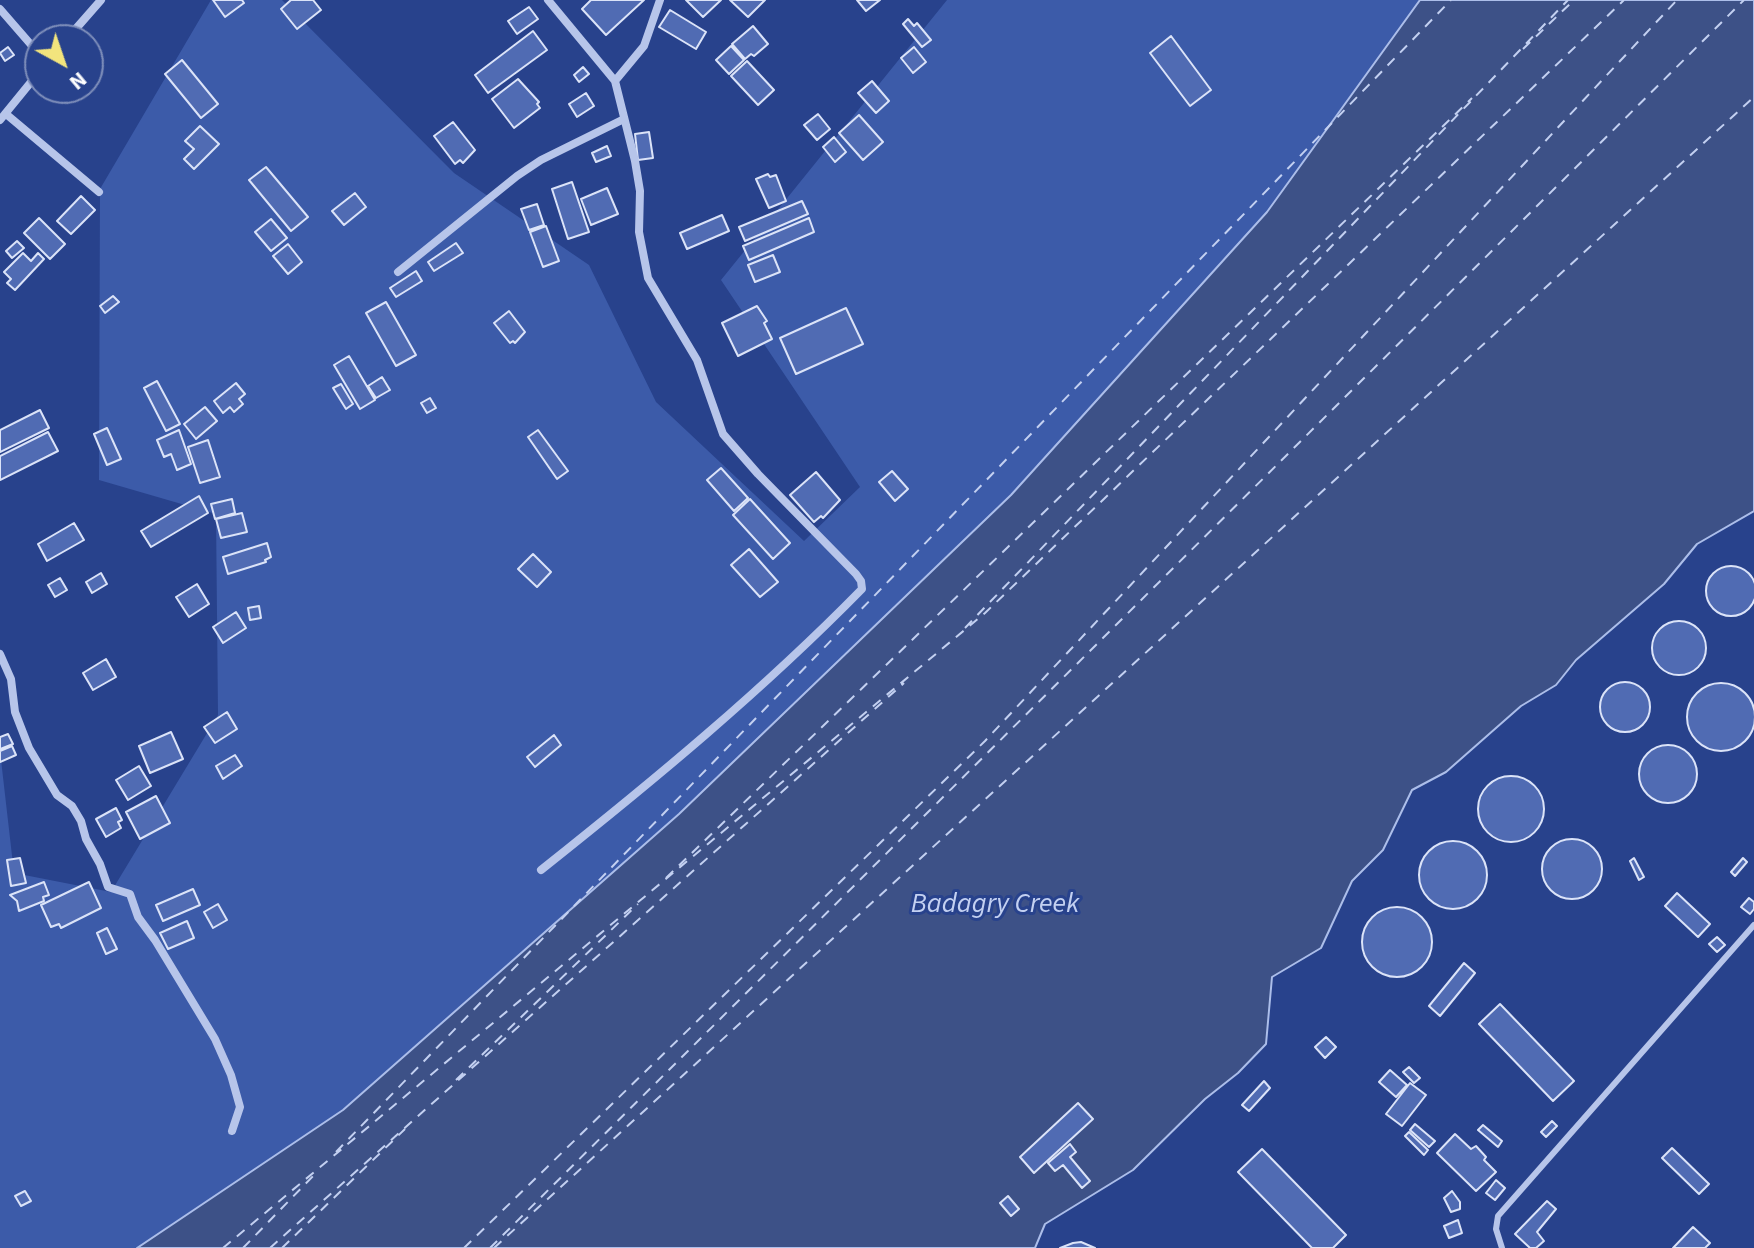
<!DOCTYPE html>
<style>
body{margin:0}
#map{position:relative;width:1754px;height:1248px;overflow:hidden;background:#28428c;font-family:"Source Sans 3",sans-serif}
canvas{display:block}
.north{position:absolute;left:24px;top:24px;width:80px;height:80px;box-sizing:border-box;background:#28428c;border:2px solid #7e8eba;border-radius:50%;rotate:140deg;font-size:22px;font-weight:700;line-height:32px;text-align:center;color:#fff}
.north::after{content:'';display:block;margin:auto;width:28px;height:36px;background:#f2e47d;clip-path:polygon(50% 0,100% 100%,50% 72%,0 100%)}
</style>
<div id="map">
<canvas width="1754" height="1248"></canvas>
<div class="north">N</div>
</div>
<script>
const ctx = document.querySelector('canvas').getContext('2d');
ctx.lineJoin = 'round';
function paint(path, color) { ctx.fillStyle = color; ctx.fill(path, 'evenodd'); }
function strokePath(path, color, width, dash) { ctx.strokeStyle = color; ctx.lineWidth = width; ctx.lineCap = dash ? 'butt' : 'round'; ctx.setLineDash(dash || []); ctx.stroke(path); }
function label(font, color, halo, rows, align = 'center') {
  ctx.font = font + ' "Source Sans 3",sans-serif'; ctx.lineWidth = 6; ctx.setLineDash([]); ctx.textBaseline = 'middle'; ctx.strokeStyle = halo; ctx.fillStyle = color; for (const [text, x, y, turn = 0] of rows) {
    ctx.save(); ctx.translate(x, y); ctx.rotate((+turn || 0) * Math.PI / 180); ctx.textAlign = isNaN(turn) ? turn : align; if (halo) ctx.strokeText(text, 0, 0); ctx.fillText(text, 0, 0); ctx.restore();
  }
}
const green = new Path2D(`
 M211,0H282L454,173L589,265L656,402L804,541L860,487L721,280L947,0H1420L1267,212L1011,495L679,814L343,1110L137,1248H0V751L14,873L111,892L218,715L216,514L99,480L100,189Z`);
const water = new Path2D(`
 M1420,0H1754V511L1697,544L1664,584L1576,660L1556,685L1521,706L1446,772L1412,790L1383,850L1352,881L1321,948L1272,977L1266,1044L1238,1073L1205,1099L1133,1170L1045,1224L1035,1248H137L343,1110L679,814L1011,495L1267,212Z`);
const ferry = new Path2D(`
 M1523,49L1574,0
 M965,628L1568,0
 M666,878L1472,98
 M456,1080L638,904
 M336,1152L1451,0
 M223,1248L985,613L1624,0
 M243,1248L318,1171
 M270,1248L904,683
 M282,1248L405,1129
 M464,1248L985,741L1677,0
 M490,1248L1744,0
 M494,1248L1754,97`);
const building = new Path2D(`
 M213,0H242L244,3L225,17Z
 M291,0H313L321,10L297,29L281,9Z
 M591,0H644L606,35L582,9Z
 M686,0H721L703,17Z
 M730,0H765L748,17Z
 M857,0H880L866,11Z
 M529,7L538,19L517,34L508,21Z
 M670,10L706,32L696,49L659,27Z
 M908,19L914,26L917,23L931,40L922,47L903,24Z
 M753,26L768,44L754,56L751,54L745,59L732,44Z
 M533,31L547,50L488,93L475,75Z
 M1171,36L1211,90L1190,106L1150,53Z
 M731,46L744,60L729,74L716,60Z
 M8,47L14,55L5,61L0,53Z
 M914,47L926,62L913,73L901,58Z
 M182,60L218,104L201,118L165,74Z
 M747,61L774,90L758,105L731,76Z
 M583,67L589,74L579,82L574,75Z
 M518,79L539,102L537,104L540,108L514,128L492,99Z
 M872,81L889,101L876,113L858,93Z
 M586,93L594,106L577,117L569,104Z
 M818,114L830,129L817,140L804,125Z
 M859,115L883,142L863,160L839,133Z
 M453,122L475,150L463,163L460,160L455,164L434,136Z
 M200,126L219,144L194,169L184,159L194,149L185,141Z
 M649,132L653,158L638,160L635,134Z
 M834,137L846,152L835,162L823,147Z
 M607,146L611,156L596,162L592,153Z
 M266,167L308,217L291,231L249,180Z
 M768,174L770,177L776,175L786,201L769,208L756,179Z
 M572,182L589,232L568,239L552,189Z
 M607,188L618,214L591,225L581,199Z
 M355,193L366,207L344,225L332,211Z
 M81,196L95,210L71,234L57,221Z
 M802,201L808,214L745,241L739,227Z
 M537,204L544,225L529,230L521,209Z
 M722,215L729,231L687,249L680,233Z
 M39,218L65,244L50,259L24,233Z
 M809,218L814,232L749,260L743,246Z
 M271,219L287,238L271,251L255,232Z
 M546,226L559,261L543,267L530,232Z
 M17,241L24,248L12,258L6,251Z
 M456,243L463,253L434,271L428,262Z
 M288,244L302,262L288,274L273,256Z
 M23,253L31,261L38,253L44,259L15,290L7,283L11,279L4,272Z
 M773,255L780,272L755,282L748,265Z
 M416,271L422,281L396,297L390,288Z
 M113,296L119,302L105,313L100,306Z
 M386,302L416,355L396,366L366,313Z
 M757,306L767,321L764,323L772,339L738,356L722,323Z
 M846,308L863,344L796,374L780,338Z
 M509,311L525,332L515,343L513,341L510,343L494,323Z
 M349,356L375,400L360,409L334,365Z
 M382,377L390,390L376,398L368,386Z
 M157,381L180,424L166,431L144,388Z
 M236,383L245,394L239,399L243,404L234,412L230,407L223,413L214,401Z
 M341,384L353,404L346,409L333,388Z
 M430,398L436,408L427,413L421,403Z
 M205,407L217,421L196,439L184,424Z
 M40,410L49,428L0,452V430Z
 M107,428L121,459L107,465L94,434Z
 M179,430L191,464L177,470L171,454L164,457L157,440Z
 M538,430L568,471L557,479L528,437Z
 M48,432L58,451L0,480V456Z
 M208,440L220,477L200,483L188,447Z
 M721,468L748,498L734,511L707,480Z
 M892,471L908,489L895,501L879,482Z
 M816,472L840,500L823,518L821,516L814,522L790,495Z
 M199,496L208,513L151,547L141,531Z
 M232,499L235,513L215,519L211,504Z
 M750,499L790,543L773,559L733,515Z
 M242,513L247,532L221,538L216,519Z
 M74,523L84,540L47,561L38,544Z
 M267,543L271,557L265,560L266,562L228,574L223,557Z
 M749,549L778,582L760,597L731,565Z
 M533,554L551,572L537,587L518,569Z
 M1706 591a25 25 0 1 1 50 0a25 25 0 1 1-50 0Z
 M101,573L107,584L92,593L86,582Z
 M60,578L67,590L55,597L48,585Z
 M197,584L209,604L189,617L176,597Z
 M259,606L261,618L250,620L248,608Z
 M236,612L246,628L223,643L213,627Z
 M1652 648a27 27 0 1 1 54 0a27 27 0 1 1-54 0Z
 M106,659L116,677L93,690L83,673Z
 M1600 707a25 25 0 1 1 50 0a25 25 0 1 1-50 0Z
 M1687 717a34 34 0 1 1 68 0a34 34 0 1 1-68 0Z
 M227,712L237,729L215,743L204,727Z
 M171,732L183,759L150,773L139,746Z
 M8,734L13,744L0,749V737Z
 M554,735L561,745L535,767L527,757Z
 M1639 774a29 29 0 1 1 58 0a29 29 0 1 1-58 0Z
 M12,746L16,755L0,762V751Z
 M235,755L242,766L223,779L216,766Z
 M139,766L151,786L128,800L116,780Z
 M1478 809a33 33 0 1 1 66 0a33 33 0 1 1-66 0Z
 M156,796L170,823L140,839L126,812Z
 M116,808L122,820L118,822L121,828L106,837L96,819Z
 M1542 869a30 30 0 1 1 60 0a30 30 0 1 1-60 0Z
 M1419 875a34 34 0 1 1 68 0a34 34 0 1 1-68 0Z
 M20,858L26,883L11,886L7,860Z
 M1634,858L1644,877L1639,880L1630,861Z
 M1743,858L1747,862L1735,876L1731,872Z
 M44,882L49,895L43,897L44,901L19,911L17,901L10,895Z
 M89,882L101,908L61,928L59,924L51,927L41,905Z
 M193,889L200,905L163,921L156,905Z
 M1677,893L1710,924L1698,937L1665,906Z
 M1749,898L1754,902V909L1750,914L1741,907Z
 M218,904L227,920L213,928L204,912Z
 M1362 942a35 35 0 1 1 70 0a35 35 0 1 1-70 0Z
 M187,921L194,938L168,949L160,933Z
 M107,928L117,949L106,954L97,933Z
 M1717,937L1725,945L1717,952L1709,944Z
 M1464,963L1475,973L1440,1016L1429,1006Z
 M1500,1004L1574,1081L1553,1101L1479,1024Z
 M1326,1037L1336,1047L1325,1058L1315,1047Z
 M1409,1067L1420,1078L1414,1083L1403,1072Z
 M1390,1070L1407,1085L1396,1097L1379,1082Z
 M1264,1081L1270,1088L1249,1111L1242,1105Z
 M1410,1083L1426,1095L1402,1126L1386,1114Z
 M1078,1103L1093,1119L1034,1173L1020,1157Z
 M1552,1121L1557,1126L1546,1137L1541,1132Z
 M1415,1124L1435,1141L1429,1147L1410,1130Z
 M1483,1125L1502,1141L1498,1147L1478,1130Z
 M1409,1132L1428,1150L1424,1155L1405,1136Z
 M1455,1134L1471,1149L1476,1146L1486,1157L1484,1160L1496,1172L1476,1191L1437,1153Z
 M1070,1144L1076,1152L1070,1157L1090,1181L1082,1188L1063,1165L1055,1171L1048,1163Z
 M1672,1148L1709,1184L1699,1194L1662,1158Z
 M1262,1149L1346,1235L1333,1248H1312L1238,1172Z
 M1496,1180L1505,1188L1495,1200L1486,1193Z
 M25,1191L31,1201L21,1206L15,1196Z
 M1452,1191L1460,1202V1209L1451,1212L1444,1198Z
 M1008,1196L1019,1209L1011,1216L1000,1203Z
 M1547,1201L1556,1209L1537,1232L1544,1241L1536,1248H1530L1515,1234Z
 M1458,1220L1462,1233L1449,1238L1444,1226Z
 M1693,1227L1710,1243L1705,1248H1673Z
 M1081,1242L1095,1248H1060L1073,1243Z`);
const lane = new Path2D(`
 M1502,1248L1496,1229L1498,1216L1754,925`);
const street = new Path2D(`
 M0,9L40,55
 M66,40L101,0
 M615,81L644,46L660,0
 M6,114L99,192
 M0,120L40,71
 M398,272L517,176L541,160L624,119
 M0,654L11,679L15,712L29,748L57,795L72,806L81,821L86,839L100,864L108,887L130,894L138,917L155,940L215,1039L231,1075L240,1107L232,1131
 M541,870C653,781 762,691 862,589L861,581L856,574L758,474L723,434L697,360L648,278L639,232L640,191L635,161L615,81L548,0`);
const waterNames = [
 ["Badagry Creek",995,906]
];
paint(green, '#3c5ba9');
paint(water, '#3d5187');
strokePath(water, '#acbeea', 2);
strokePath(ferry, '#c3d0f1', 2, [10, 8]);
paint(building, '#506bb3');
strokePath(building, '#dbe3f8', 2);
strokePath(lane, '#b7c5ea', 6);
strokePath(street, '#b7c5ea', 8);
label('italic 28px', '#c3d0f1', '#28428c', waterNames);
</script>
